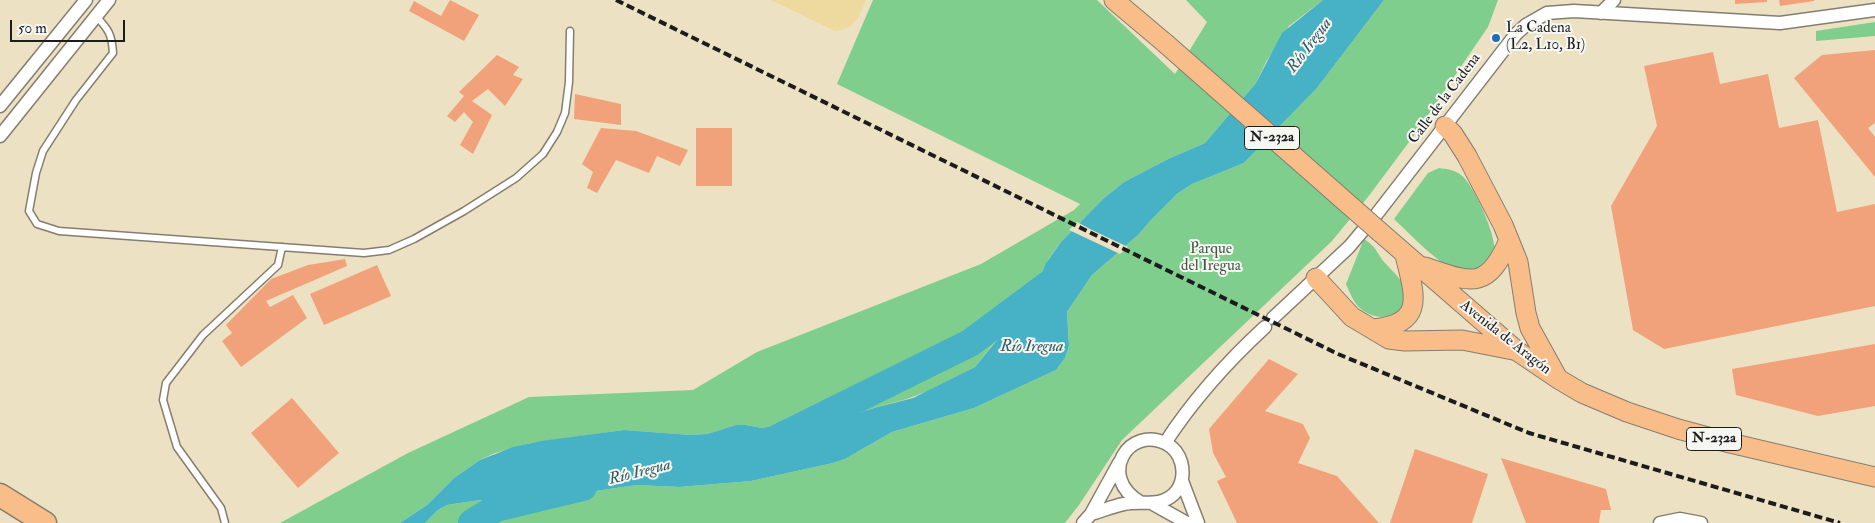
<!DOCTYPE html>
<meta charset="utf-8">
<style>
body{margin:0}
#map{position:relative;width:1875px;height:523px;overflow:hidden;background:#ede1c3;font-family:"IM FELL Double Pica",serif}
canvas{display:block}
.scale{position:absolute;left:10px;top:20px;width:115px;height:22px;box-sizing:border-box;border:2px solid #1c1c1c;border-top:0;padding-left:6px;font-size:15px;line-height:18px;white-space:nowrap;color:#1c1c1c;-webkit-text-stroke:4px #f6f6f2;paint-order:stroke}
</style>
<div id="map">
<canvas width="1875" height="523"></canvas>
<div class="scale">50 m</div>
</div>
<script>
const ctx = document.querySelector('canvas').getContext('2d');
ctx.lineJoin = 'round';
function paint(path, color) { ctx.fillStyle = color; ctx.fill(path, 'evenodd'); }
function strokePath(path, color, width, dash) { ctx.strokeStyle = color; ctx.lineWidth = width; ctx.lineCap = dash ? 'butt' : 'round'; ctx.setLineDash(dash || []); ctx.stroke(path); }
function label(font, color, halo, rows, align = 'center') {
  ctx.font = font + ' "IM FELL Double Pica",serif'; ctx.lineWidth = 4; ctx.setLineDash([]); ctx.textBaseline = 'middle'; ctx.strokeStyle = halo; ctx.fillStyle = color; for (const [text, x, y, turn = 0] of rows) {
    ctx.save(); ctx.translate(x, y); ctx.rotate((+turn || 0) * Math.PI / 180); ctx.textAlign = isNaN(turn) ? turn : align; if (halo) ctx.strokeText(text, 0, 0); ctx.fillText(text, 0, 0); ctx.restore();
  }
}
const green = new Path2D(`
 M873,0H1097L1175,74L1207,22L1186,0H1323L1289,26L1266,62L1256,83L1205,143L1168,159L1124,182L1103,199L1061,242L1049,258L1034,288L1024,315L997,339L975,367L928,391L907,399L874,408L805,430L779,431L746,425H736L707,434L691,435L624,430L531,443L495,453L480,460L454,478L427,505L400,523H280L408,453L529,397L693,390L757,352L981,264L1074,210L1080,204L837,84Z
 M1384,0H1498L1488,27L1415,134L1368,197L1332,241L1122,440L1079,505L1065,523H425L438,510L447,505L473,501L523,496L575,494L637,485L679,487L751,481L833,463L845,459L892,432L974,408L1056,370L1065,358L1069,346L1067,312L1092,275L1138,235L1152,219L1177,194L1192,184L1244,163L1317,88Z
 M1875,22V36L1816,41V31Z
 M1439,168C1447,169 1455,170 1461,175C1473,183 1499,240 1494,254C1491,262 1485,265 1478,268C1470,272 1464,272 1456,270C1439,265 1408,232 1394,219L1428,173Z
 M1364,239C1378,248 1376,253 1386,264C1392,271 1406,283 1406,292C1408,318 1380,323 1362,310C1354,304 1350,293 1346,284Z`);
const sand = new Path2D(`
 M771,0H866C858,18 856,29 835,31Z`);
const water = new Path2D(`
 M1323,0H1384L1317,88L1244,163L1192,184L1177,194L1152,219L1138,235L1092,275L1067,312L1069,346L1065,358L1056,370L974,408L892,432L845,459L833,463L751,481L679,487L637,485L575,494L523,496L473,501L447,505L438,510L425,523H400L427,505L454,478L480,460L513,447L541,441L624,430L691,435L707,434L736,425H746L779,431L805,430L874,408L913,398L975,367L1001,335L1024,315L1046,263L1061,242L1103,199L1124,182L1168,159L1205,143L1256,83L1282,33Z`);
const pier = new Path2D(`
 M1077,222L1092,230L1128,247L1120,254L1069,230Z`);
const river = new Path2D(`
 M759,444L774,440L970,343L1060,276
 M472,523L496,508L583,487`);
const building = new Path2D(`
 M450,0L479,15L464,41L409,11L414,1L441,16Z
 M1735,0H1767V2L1735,4Z
 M1779,0H1814V1L1780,6Z
 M1875,50V123L1868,128L1875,137V177L1794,78L1822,55Z
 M1713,52L1720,84L1768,74L1779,128L1818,120L1837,212L1875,204V306L1664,349L1633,330L1611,206L1657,126L1644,66Z
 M497,55L519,67L513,75L523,79L505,106L488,89L472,101L492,115L473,154L460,145L473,122L464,112L455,122L447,116L464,96L459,92Z
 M575,94L621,104V125L574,119Z
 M601,128L636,131L688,150L680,166L657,156L649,173L616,160L597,193L587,188L593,172L582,164Z
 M696,128H732V186H696Z
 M345,259L347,266L266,301L270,307L293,295L307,318L241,367L222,341L232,333L226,325L271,279L308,265Z
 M377,265L391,296L324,325L310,294Z
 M1875,344V406L1818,416L1736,395L1732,369Z
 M1269,359L1298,374L1265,411L1303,424L1310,438L1298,463L1337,476L1379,523H1237L1217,481L1226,477L1213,453L1209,429Z
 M292,398L339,453L298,488L251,433Z
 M1415,449L1488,474L1472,523H1390Z
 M1501,458L1606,489L1611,510H1601L1599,523H1526Z`);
const lane = new Path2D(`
 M96,16C108,29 112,34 113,53L76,100L43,151L36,173L29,211L37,224L59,231L364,253L389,250L414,239L464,211L516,178L543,154L557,132L565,113L569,82L570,31
 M225,523L221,508L177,447L163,400L166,383L203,335L278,265L282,247`);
const street = new Path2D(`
 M1601,13L1614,0
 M0,106L86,0
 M0,136L109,0
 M1273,318L1349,247L1376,215L1516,34L1526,25L1547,13L1574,11L1780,23L1875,10
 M1165,443C1193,400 1227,362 1265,327
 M1182,481L1198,523
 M1153,504L1187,523
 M1091,514C1102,511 1113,506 1124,504C1142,500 1159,508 1174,494C1183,485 1184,472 1181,462C1179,455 1174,448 1167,444C1128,424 1097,477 1140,502
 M1083,523L1091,514L1119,463
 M1660,523L1680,519L1701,523`);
const primary = new Path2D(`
 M1114,0L1165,43
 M1445,126L1453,134L1467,156L1503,225L1518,262L1526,313L1530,328L1556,375
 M1380,232L1517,351L1560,380L1582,393L1627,412L1678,429L1730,443L1875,477
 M1425,267C1470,282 1487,292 1509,240
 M1316,278L1352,317L1389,339L1405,341L1462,340L1513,350
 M1373,329C1427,324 1414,294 1405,255`);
const highway = new Path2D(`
 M0,495L45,523`);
const rail = new Path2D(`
 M616,0L1338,354L1529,433L1840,523`);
const primaryBridge = new Path2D(`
 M1165,43L1380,232`);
const markers = [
 [1496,38,5,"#1f6fb2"]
];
const shields = [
 [1272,138,55],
 [1714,439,55]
];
const shieldNames = [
 ["N-232a",1272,138],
 ["N-232a",1714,439]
];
const poiNames = [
 ["La Cadena",1506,29],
 ["(L2, L10, B1)",1506,46]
];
const streetNames = [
 ["Calle de la Cadena",1445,99,-53],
 ["Avenida de Aragón",1505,338,38]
];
const parkNames = [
 ["Parque",1211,250],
 ["del Iregua",1211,267]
];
const waterNames = [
 ["Río Iregua",1310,46,-53],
 ["Río Iregua",1032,348],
 ["Río Iregua",640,473,-14]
];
paint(green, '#7fce8e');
paint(sand, '#eeda9e');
paint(water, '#47b2c5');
paint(pier, '#ede1c3');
strokePath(river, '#47b2c5', 28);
paint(building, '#f1a27a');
strokePath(lane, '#847e70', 9);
strokePath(street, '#847e70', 15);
strokePath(primary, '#847e70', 21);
strokePath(highway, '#847e70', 25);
strokePath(lane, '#fff', 6);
strokePath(street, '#fff', 12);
strokePath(primary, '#f8bd89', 19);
strokePath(highway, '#f8bd89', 22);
strokePath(rail, '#1c1c1c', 4, [8, 4]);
strokePath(primaryBridge, '#847e70', 21, []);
strokePath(primaryBridge, '#f8bd89', 19);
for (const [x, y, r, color] of markers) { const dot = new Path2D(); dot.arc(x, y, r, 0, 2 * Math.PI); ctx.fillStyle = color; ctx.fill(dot); strokePath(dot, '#f6f6f2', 2); }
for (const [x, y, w] of shields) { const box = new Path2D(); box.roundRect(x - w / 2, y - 11.5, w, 23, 4); ctx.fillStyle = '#f6f6f2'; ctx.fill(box); strokePath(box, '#1c1c1c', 1); }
label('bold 14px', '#1c1c1c', null, shieldNames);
label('15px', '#1c1c1c', '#f6f6f2', poiNames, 'left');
label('15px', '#1c1c1c', '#f6f6f2', streetNames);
label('15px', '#3f5a44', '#f6f6f2', parkNames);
label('italic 16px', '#2d5860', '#f6f6f2', waterNames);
</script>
